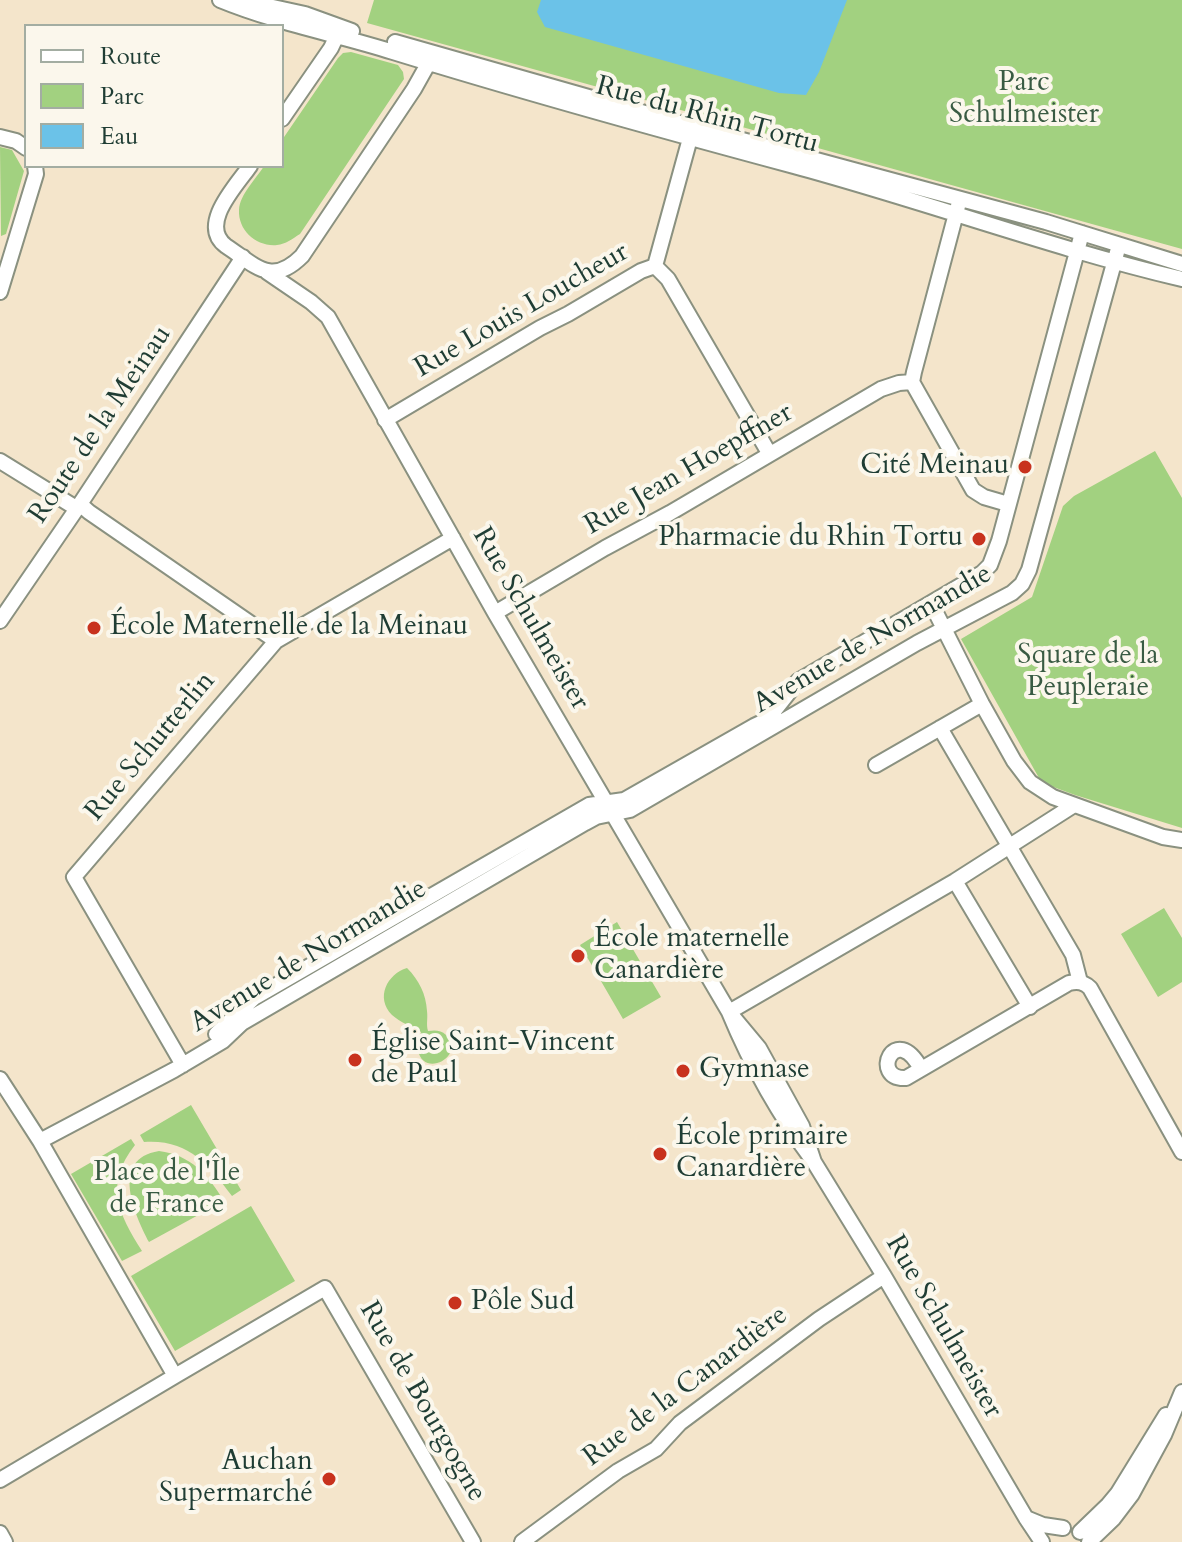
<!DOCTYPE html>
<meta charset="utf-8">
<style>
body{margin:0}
#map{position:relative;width:1182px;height:1542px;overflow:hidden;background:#f4e5cb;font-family:Cardo,serif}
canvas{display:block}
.legend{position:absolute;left:24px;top:24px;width:260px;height:144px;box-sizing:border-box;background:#fbf7ec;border:2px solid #a3ada2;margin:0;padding:10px 14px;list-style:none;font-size:24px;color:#1f3d34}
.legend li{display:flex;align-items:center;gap:16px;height:40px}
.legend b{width:40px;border:2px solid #a3ada2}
</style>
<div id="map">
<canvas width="1182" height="1542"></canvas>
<ul class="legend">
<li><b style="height:10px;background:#fff"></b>Route</li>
<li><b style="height:22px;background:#a2d180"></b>Parc</li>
<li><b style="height:22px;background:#6bc2e8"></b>Eau</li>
</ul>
</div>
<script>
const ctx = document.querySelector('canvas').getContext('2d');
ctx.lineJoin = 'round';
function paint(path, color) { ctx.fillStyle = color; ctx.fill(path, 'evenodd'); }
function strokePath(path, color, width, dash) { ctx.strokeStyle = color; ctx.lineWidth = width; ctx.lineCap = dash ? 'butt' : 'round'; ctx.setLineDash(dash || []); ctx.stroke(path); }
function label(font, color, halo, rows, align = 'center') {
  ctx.font = font + ' Cardo,serif'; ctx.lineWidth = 8; ctx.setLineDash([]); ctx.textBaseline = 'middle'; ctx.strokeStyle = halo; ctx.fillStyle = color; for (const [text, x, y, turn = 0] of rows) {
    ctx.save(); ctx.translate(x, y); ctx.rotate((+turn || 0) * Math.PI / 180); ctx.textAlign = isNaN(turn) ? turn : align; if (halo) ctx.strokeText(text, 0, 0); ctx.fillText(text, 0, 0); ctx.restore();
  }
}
const green = new Path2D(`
 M374,0H1182V249L367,23Z
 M351,52L398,65L403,72L404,79L300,234C292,239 286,244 277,245C257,247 238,231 239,210C240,194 256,179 264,166H282V140L338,58L343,53Z
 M0,147L12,150L24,171L6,234L1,236Z
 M1155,451L1182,498V828L1075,795L1048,785L1039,778L961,639L1032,597L1063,506L1074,496Z
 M1164,908L1182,938V982L1158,997L1121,934Z
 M617,922L661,997L623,1019L580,945Z
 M407,968C419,980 426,994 427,1011C428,1019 426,1024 428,1031C435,1030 441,1030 446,1035C467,1056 423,1079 418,1050C417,1044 420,1038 421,1032C412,1027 400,1022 392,1015C375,998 387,974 407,968Z
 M191,1105L241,1190L232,1196C208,1164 188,1139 144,1142L140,1135Z
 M131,1139L135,1145C104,1184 118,1213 142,1251L122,1261L71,1174Z
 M159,1151C191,1155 208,1175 224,1201L149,1242C135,1215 109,1159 159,1151Z
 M251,1206L295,1281L175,1351L131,1276Z`);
const water = new Path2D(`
 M541,0H847L819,72L806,95L779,93L545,27L537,12Z`);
const minor = new Path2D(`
 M220,0C276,23 336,34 393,52C526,93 660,130 794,166C924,201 1051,248 1182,279
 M240,0L305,14L352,31
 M395,42L694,127L1046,222L1182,264
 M282,119L331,48L340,29
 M0,137L16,141L26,148
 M250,166C236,186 198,225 226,246C255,265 271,287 302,256L414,89L433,55
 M958,206L914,372L912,382L973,490L984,497L1008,504
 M655,266L668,279L769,453
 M267,272L311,302L328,317L495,613L729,1012C751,1065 779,1115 814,1162L802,1126L759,1048L729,1012
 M0,292L36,174L35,166
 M385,420L540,328L568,314L641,271L655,266L692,131
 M0,461L76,508
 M80,504L89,512L276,641
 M931,603L982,704L1014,761L1030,782L1053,797L1163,837L1182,840
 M495,613L605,548L670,513L881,389L899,383L912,382
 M0,621L80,504L243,257
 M940,728L1073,955L1080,982
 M876,765L982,704
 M955,881L1030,1007
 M729,1012L955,881L1074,805
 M216,1034L254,998L589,805L624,800L754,726L771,718L775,710L798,681L982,573L990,565L999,541L1082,233
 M183,1065L74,877L276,641L453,538
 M921,1069C895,1020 869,1080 906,1078L1069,983C1078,981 1084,982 1090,988L1182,1152
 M0,1079L40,1141L175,1376L325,1288L473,1542
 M40,1141L174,1070L223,1041L242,1023L585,823L596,817L630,810L917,643L1012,593L1022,584L1029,570L1119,245
 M814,1162L884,1276L1026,1518
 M0,1480L175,1376
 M1080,1532L1108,1505L1118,1493L1166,1415
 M0,1533L5,1542
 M522,1542L618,1471L656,1449L680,1423L819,1319L884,1276
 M1042,1542L1026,1518L1043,1525L1063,1528
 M1089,1542L1113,1519L1132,1494L1164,1435L1182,1392`);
const markers = [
 [1025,467,8,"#c8321e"],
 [979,539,8,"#c8321e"],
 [94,628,8,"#c8321e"],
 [578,956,8,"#c8321e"],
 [355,1060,8,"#c8321e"],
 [683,1071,8,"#c8321e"],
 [660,1154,8,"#c8321e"],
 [455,1303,8,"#c8321e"],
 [329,1479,8,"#c8321e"]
];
const parkNames = [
 ["Parc",1024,84],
 ["Schulmeister",1024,116],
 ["Square de la",1088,657],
 ["Peupleraie",1088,689],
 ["Place de l'Île",167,1174],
 ["de France",167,1206]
];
const streetNames = [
 ["Rue du Rhin Tortu",707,116,15],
 ["Rue Louis Loucheur",522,311,-30],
 ["Route de la Meinau",101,425,-56],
 ["Rue Jean Hoepffner",689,470,-30],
 ["Rue Schulmeister",530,619,60],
 ["Avenue de Normandie",873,640,-30],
 ["Rue Schutterlin",151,747,-50],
 ["Avenue de Normandie",309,957,-31],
 ["Rue Schulmeister",943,1327,60],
 ["Rue de la Canardière",686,1387,-37],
 ["Rue de Bourgogne",422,1402,60]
];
const poiNames = [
 ["Cité Meinau",1009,467,"right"],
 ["Pharmacie du Rhin Tortu",963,539,"right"],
 ["École Maternelle de la Meinau",110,628],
 ["École maternelle",594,940],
 ["Canardière",594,972],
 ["Église Saint-Vincent",371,1044],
 ["de Paul",371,1076],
 ["Gymnase",699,1071],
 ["École primaire",676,1138],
 ["Canardière",676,1170],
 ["Pôle Sud",471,1303],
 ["Auchan",313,1463,"right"],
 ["Supermarché",313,1495,"right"]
];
paint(green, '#a2d180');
paint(water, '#6bc2e8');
strokePath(minor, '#8a9180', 18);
strokePath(minor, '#fff', 14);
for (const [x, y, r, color] of markers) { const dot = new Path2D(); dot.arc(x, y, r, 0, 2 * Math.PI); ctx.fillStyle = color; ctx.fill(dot); strokePath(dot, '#fbf7ec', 3); }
label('28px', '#395b43', '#fbf7ec', parkNames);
label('28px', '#1f3d34', '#fbf7ec', streetNames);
label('28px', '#1f3d34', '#fbf7ec', poiNames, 'left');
</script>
